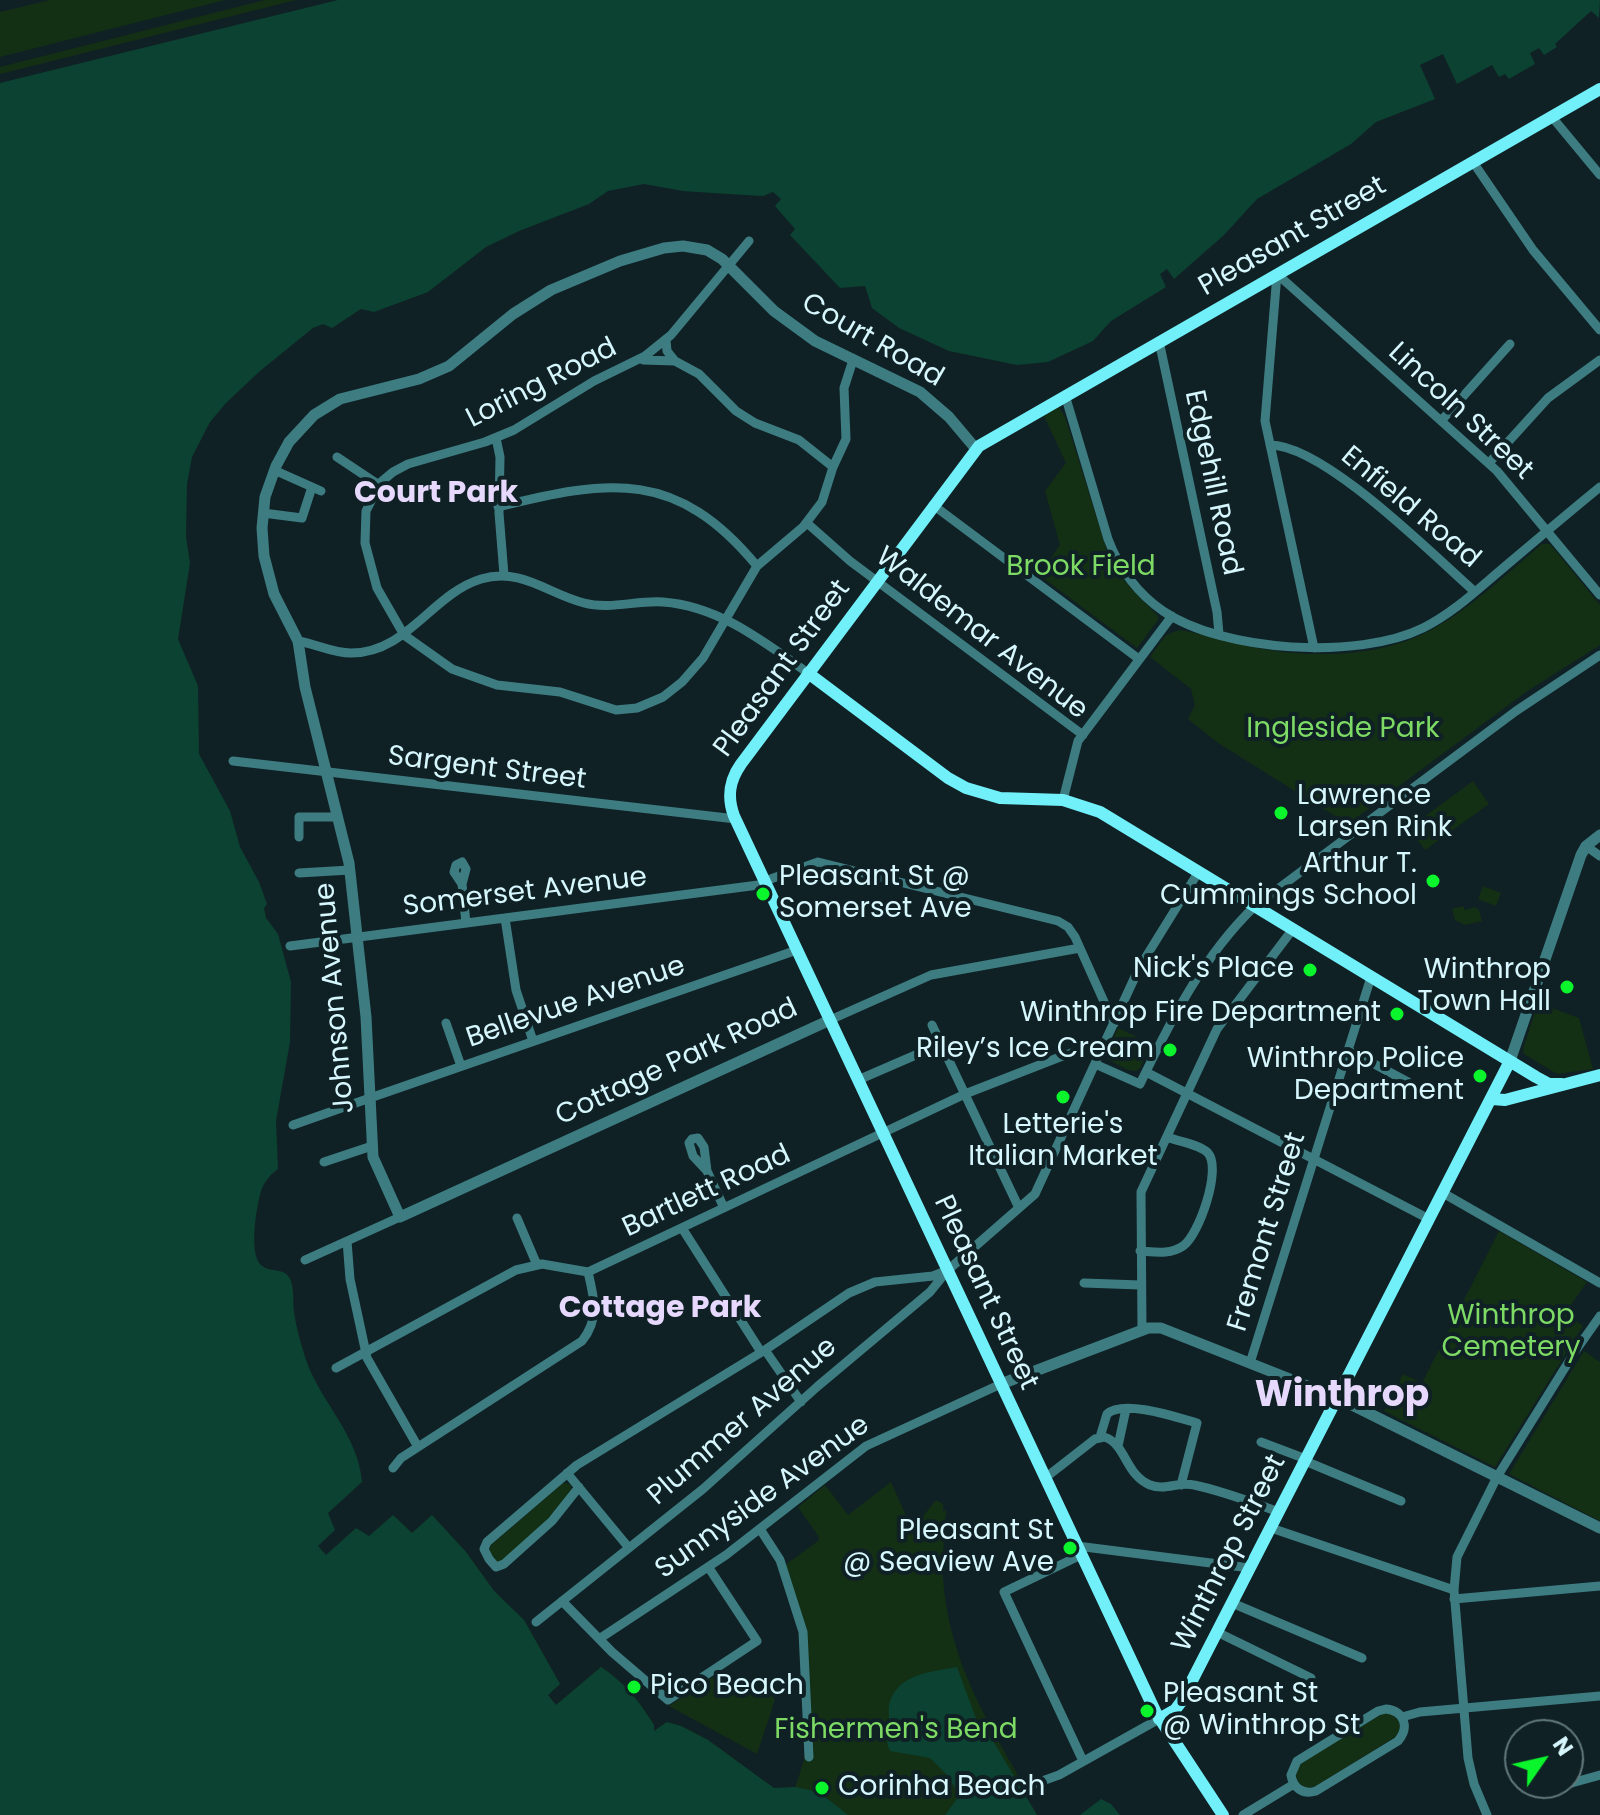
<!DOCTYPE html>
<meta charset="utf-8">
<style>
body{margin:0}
#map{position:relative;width:1600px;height:1815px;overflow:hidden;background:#102125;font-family:Poppins,sans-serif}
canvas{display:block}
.north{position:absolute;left:1504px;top:1719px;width:80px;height:80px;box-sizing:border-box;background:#102125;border:2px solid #5f777b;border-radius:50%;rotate:56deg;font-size:22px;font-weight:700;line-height:32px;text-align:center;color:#d6f7fd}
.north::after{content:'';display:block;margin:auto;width:28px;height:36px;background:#0bf52c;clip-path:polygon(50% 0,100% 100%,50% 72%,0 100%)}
</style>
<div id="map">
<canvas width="1600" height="1815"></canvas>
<div class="north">N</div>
</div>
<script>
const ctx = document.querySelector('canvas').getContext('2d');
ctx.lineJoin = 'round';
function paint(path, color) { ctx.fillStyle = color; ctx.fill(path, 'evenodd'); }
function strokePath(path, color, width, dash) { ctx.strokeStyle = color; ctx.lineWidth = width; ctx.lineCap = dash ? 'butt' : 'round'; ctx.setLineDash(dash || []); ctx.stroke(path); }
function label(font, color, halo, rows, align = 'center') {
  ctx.font = font + ' Poppins,sans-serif'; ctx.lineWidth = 8; ctx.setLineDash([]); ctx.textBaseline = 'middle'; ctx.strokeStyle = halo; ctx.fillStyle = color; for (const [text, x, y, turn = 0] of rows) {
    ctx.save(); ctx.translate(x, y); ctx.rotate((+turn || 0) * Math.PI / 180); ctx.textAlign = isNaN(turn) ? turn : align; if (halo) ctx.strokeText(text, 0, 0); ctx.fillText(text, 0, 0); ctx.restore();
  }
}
const green = new Path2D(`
 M50,0H225L0,57V12Z
 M265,0H296L0,74V67Z
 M1059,407L1065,417L1108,554L1126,583L1158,616V620L1137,648L1039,575L1060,545L1045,491L1066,463L1044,416Z
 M1542,544H1550L1600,605V645L1526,692L1348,824L1218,743L1188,719L1195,705L1191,689L1150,657L1166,635L1179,630C1207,634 1235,645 1263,649C1316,658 1382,657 1431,630C1472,608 1506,574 1542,544Z
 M1473,781L1489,804L1425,850L1409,828Z
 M1483,886L1501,893L1496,906L1478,899Z
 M1463,906L1465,910L1475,907L1479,910L1482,921L1465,925L1455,920L1452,909Z
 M1538,1003L1579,1018L1593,1069L1557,1074L1524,1054L1523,1049Z
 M1118,1028L1150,1043L1141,1067L1136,1071L1128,1070L1107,1059L1106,1054Z
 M1499,1231L1587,1282L1565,1313L1583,1326L1495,1467L1384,1411L1403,1374L1422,1383Z
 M1584,1351L1600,1362V1521L1509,1474Z
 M891,1482L908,1520L921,1519L936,1500L943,1504V1511L946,1510C945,1532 942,1556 943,1578C949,1662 988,1723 1029,1794L1026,1797L1037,1815H696L492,1684L393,1515L412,1533L432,1515L466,1552L494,1591L524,1620L560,1684L548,1695L556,1705L601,1667C625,1683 639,1701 654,1725V1731L667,1722C693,1728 718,1746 739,1763C750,1772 762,1785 776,1788C782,1790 788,1788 795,1787C825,1717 800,1637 785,1565L818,1541L819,1537L798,1507L825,1485L848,1515Z
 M566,1483L571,1485V1489L556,1513L501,1562L496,1561L489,1552L491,1545L562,1484Z
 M713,1677L724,1694L771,1693L775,1700L757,1754L669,1706Z
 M1382,1714H1391L1399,1721L1400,1731L1395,1737L1316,1786L1307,1788L1300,1784L1295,1775L1301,1763Z`);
const water = new Path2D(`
 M338,0H1600L1599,18L1591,11L1555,44L1557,47L1544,55L1539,48L1530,53L1535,64L1509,79L1505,74L1499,77L1492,65L1457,84L1443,54L1420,65L1435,99L1376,122L1351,144L1257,199L1224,235L1174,279L1167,269L1160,274L1166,287L1111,321L1093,341L1048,362L1017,365L949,351L899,328L872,308L865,286L840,288L790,235L795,229L775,206L781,199L773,192L763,196L728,194L683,191L644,184L608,191L589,204L519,231L486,247L428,292L374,312L361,309L332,328L323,324L313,328L260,371L226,403L210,422L192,457L187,484L186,537L190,563L178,639L198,686L199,754L230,811L240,847L259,882L267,904L264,908L266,918L278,934L291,982L290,1042L276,1121L278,1169C271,1174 266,1180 262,1188C257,1202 248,1254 261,1265C271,1274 286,1266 291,1281C294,1291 293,1302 294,1312C296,1328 301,1344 306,1360C321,1403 358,1434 362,1482L328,1513L335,1530L318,1546L326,1555L356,1528L369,1536L393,1515L412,1533L432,1515L466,1552L494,1591L524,1620L560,1684L548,1695L556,1705L601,1667C625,1683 639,1701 654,1725V1731L667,1722L681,1726L708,1740L774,1788L795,1787L810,1790L828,1799L848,1815H0V83Z
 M957,1667L977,1721L995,1744L1037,1815H945L959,1796L949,1777L930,1758L890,1751C885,1740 888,1738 889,1727C890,1718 887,1710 890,1701C900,1673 932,1672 957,1667Z
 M1101,1799L1111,1804L1120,1815H1080Z`);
const minor = new Path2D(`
 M1552,117L1600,175
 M1473,162L1533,250L1600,330
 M749,241L671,335L645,356L594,381L514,430L485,442L408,464L393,472L381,482L366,511L365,543L377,588L404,635L452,669L497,685L560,692L616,710L637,708L663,697L682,682L703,658L757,566L803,527L822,502L833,467L846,439L844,388L853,360
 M1277,274L1497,471L1600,595
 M1277,274L1265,421L1314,648
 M666,340L667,351L675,361L699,374L736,411L755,423L799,440L833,467
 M1159,341L1217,612L1219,634
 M643,360L675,361
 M1065,395L1108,539C1119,568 1137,593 1163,611C1223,652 1358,660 1423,628C1453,613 1477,590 1502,569C1534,542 1567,514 1600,487
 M1441,421L1510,344
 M496,438L500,457L499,513L504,575
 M1270,445C1324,445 1432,554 1475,592
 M337,457L379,485
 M1489,463L1548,398L1600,360
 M274,470L321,491
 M933,505L1139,659
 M498,507C610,479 677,469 757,566
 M263,513L302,518L312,487
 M807,523L850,561L1083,735
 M298,641C316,644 333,653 351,653C407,653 432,594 481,579C521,567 548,594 584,603C610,610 637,600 663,602C719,606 764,642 808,673
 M233,761L736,819
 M1063,800L1078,741L1172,616
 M299,837V817H337
 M1586,846L1600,856
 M299,873L350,870
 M765,881L818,862L1058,921L1068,927L1075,937L1114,1024
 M462,884L466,869L462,862L456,865L454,872L462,884L466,923
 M505,918L516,990L533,1041
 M290,946L766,884
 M830,1020L931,975L1080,948
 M446,1023L461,1066
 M932,1025L1019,1208
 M1348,1050L1408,1082
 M1095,1064L1140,1084C1171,1020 1203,956 1255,906L1516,711L1600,655
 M1146,1072L1429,1219
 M858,1080L941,1044
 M370,1098L797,950
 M293,1125L370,1098
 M324,1162L372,1146
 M707,1171L693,1156L689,1143L692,1139L698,1138L704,1147L707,1171L724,1208
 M1443,1193L1600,1283
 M517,1218L537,1265
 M682,1228L761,1352
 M347,1241L350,1279L367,1358L418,1447
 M1140,1251C1155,1252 1170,1255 1183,1246C1199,1235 1222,1169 1208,1153C1199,1144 1179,1142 1167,1137
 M305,1260L400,1217
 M1084,1283L1140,1285
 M1142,1331L1141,1192L1217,1029L1293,929
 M765,1350L801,1402
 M1250,1363L1371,977
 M336,1368L516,1270L542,1264L588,1272L965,1094L1060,1057L1080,1050L1102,1049
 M1100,1437L1107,1414C1123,1399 1176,1417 1197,1423L1181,1485
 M1261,1442L1306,1459
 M1118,1446L1126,1409
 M1305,1461L1401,1501
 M393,1468L401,1458L582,1341C600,1319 594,1297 588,1272
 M567,1473L629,1548
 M1045,1478L1095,1439L1104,1437C1126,1443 1125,1475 1150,1485C1166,1491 1179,1481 1194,1485C1223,1491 1251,1502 1279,1512
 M579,1487L552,1521L504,1564L496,1567L489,1559L484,1549L487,1542L577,1465L765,1350L849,1293L875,1282L933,1276L948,1270L1035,1194L1139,968L1199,871
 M1271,1528L1454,1590
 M760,1529L780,1560L803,1632L809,1757
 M1077,1546L1250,1568
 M1081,1555L1004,1592L1083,1761
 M1454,1599L1600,1586
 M562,1601L612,1652L668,1700L757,1641L709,1568
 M1232,1603L1362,1658
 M536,1622L703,1489L818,1386L930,1292L947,1271
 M1217,1632L1311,1678
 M599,1639L726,1555L866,1446L1001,1384
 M1386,1709C1404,1711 1410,1727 1398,1741L1316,1791C1303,1795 1293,1788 1291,1775L1297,1761L1378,1711Z
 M1402,1717L1420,1712L1600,1696
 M1031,1785L1059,1775L1159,1719
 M1539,1792L1600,1775
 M1243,1815L1294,1784
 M1487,1815L1474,1784L1468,1758L1454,1590L1457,1557L1497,1477L1574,1353L1600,1316`);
const tertiary = new Path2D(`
 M830,1020L400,1217L373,1157L366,1017L349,863L305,687L298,641L274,594L264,556L262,528L265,497L276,466L289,442L314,415L340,399L419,379L449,366L513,314L551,290L620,261L664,248L683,246L707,250L722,259L774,311L815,341L920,392L949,417L976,449
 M1510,1061L1581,855L1586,846L1600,835
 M1001,1384L1148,1328H1161L1338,1398L1600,1528`);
const secondary = new Path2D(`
 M808,673L948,778L966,788L1000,798L1063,800L1100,812L1536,1077L1549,1084H1562
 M1492,1099L1505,1100L1600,1075
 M1159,1719L1175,1710L1181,1702L1510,1061
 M1223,1815L1156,1713L734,816C727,797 729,781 741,764L979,446L1600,89`);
const markers = [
 [1281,813,8,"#0bf52c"],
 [1433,881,8,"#0bf52c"],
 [763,894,8,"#0bf52c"],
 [1310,970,8,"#0bf52c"],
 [1567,987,8,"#0bf52c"],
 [1397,1014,8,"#0bf52c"],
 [1170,1050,8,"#0bf52c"],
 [1480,1076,8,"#0bf52c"],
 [1063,1097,8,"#0bf52c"],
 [1070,1548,8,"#0bf52c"],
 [634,1687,8,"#0bf52c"],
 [1147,1711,8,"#0bf52c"],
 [822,1788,8,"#0bf52c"]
];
const streetNames = [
 ["Pleasant Street",1293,237,-30],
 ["Court Road",872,341,30],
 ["Loring Road",542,384,-27],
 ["Lincoln Street",1460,412,43],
 ["Edgehill Road",1212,483,78],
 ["Enfield Road",1410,508,40],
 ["Waldemar Avenue",981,634,38],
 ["Pleasant Street",783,669,-54],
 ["Sargent Street",487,769,7],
 ["Somerset Avenue",525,893,-7],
 ["Johnson Avenue",336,998,-95],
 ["Bellevue Avenue",576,1003,-19],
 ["Cottage Park Road",677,1063,-25],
 ["Bartlett Road",707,1192,-25],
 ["Fremont Street",1268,1232,-73],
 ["Pleasant Street",985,1293,65],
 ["Plummer Avenue",743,1422,-41],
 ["Sunnyside Avenue",763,1498,-36],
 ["Winthrop Street",1230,1554,-63]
];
const parkNames = [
 ["Brook Field",1081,568],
 ["Ingleside Park",1343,730],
 ["Winthrop",1511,1317],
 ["Cemetery",1511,1349],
 ["Fishermen's Bend",896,1731]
];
const poiNames = [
 ["Lawrence",1297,797,"left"],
 ["Larsen Rink",1297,829,"left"],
 ["Arthur T.",1417,865],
 ["Cummings School",1417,897],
 ["Pleasant St @",779,878,"left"],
 ["Somerset Ave",779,910,"left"],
 ["Nick's Place",1294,970],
 ["Winthrop",1551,971],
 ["Town Hall",1551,1003],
 ["Winthrop Fire Department",1381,1014],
 ["Riley’s Ice Cream",1154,1050],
 ["Winthrop Police",1464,1060],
 ["Department",1464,1092],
 ["Letterie's",1063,1126,"center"],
 ["Italian Market",1063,1158,"center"],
 ["Pleasant St",1054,1532],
 ["@ Seaview Ave",1054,1564],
 ["Pico Beach",650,1687,"left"],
 ["Pleasant St",1163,1695,"left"],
 ["@ Winthrop St",1163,1727,"left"],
 ["Corinha Beach",838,1788,"left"]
];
const neighbourhoodNames = [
 ["Court Park",436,494],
 ["Cottage Park",660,1309]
];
const districtNames = [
 ["Winthrop",1342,1397]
];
paint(green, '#132f14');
paint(water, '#0c4231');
strokePath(minor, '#3d7d82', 9);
strokePath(tertiary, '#3d7d82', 11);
strokePath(secondary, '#71f0f9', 12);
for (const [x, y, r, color] of markers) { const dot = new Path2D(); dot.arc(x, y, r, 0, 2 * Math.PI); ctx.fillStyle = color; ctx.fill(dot); strokePath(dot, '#102125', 3); }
label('28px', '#d6f7fd', '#102125', streetNames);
label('28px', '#7ddb65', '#102125', parkNames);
label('28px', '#d6f7fd', '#102125', poiNames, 'right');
label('bold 30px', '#e7d8fd', '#102125', neighbourhoodNames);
label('bold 36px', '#e7d8fd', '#102125', districtNames);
</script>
